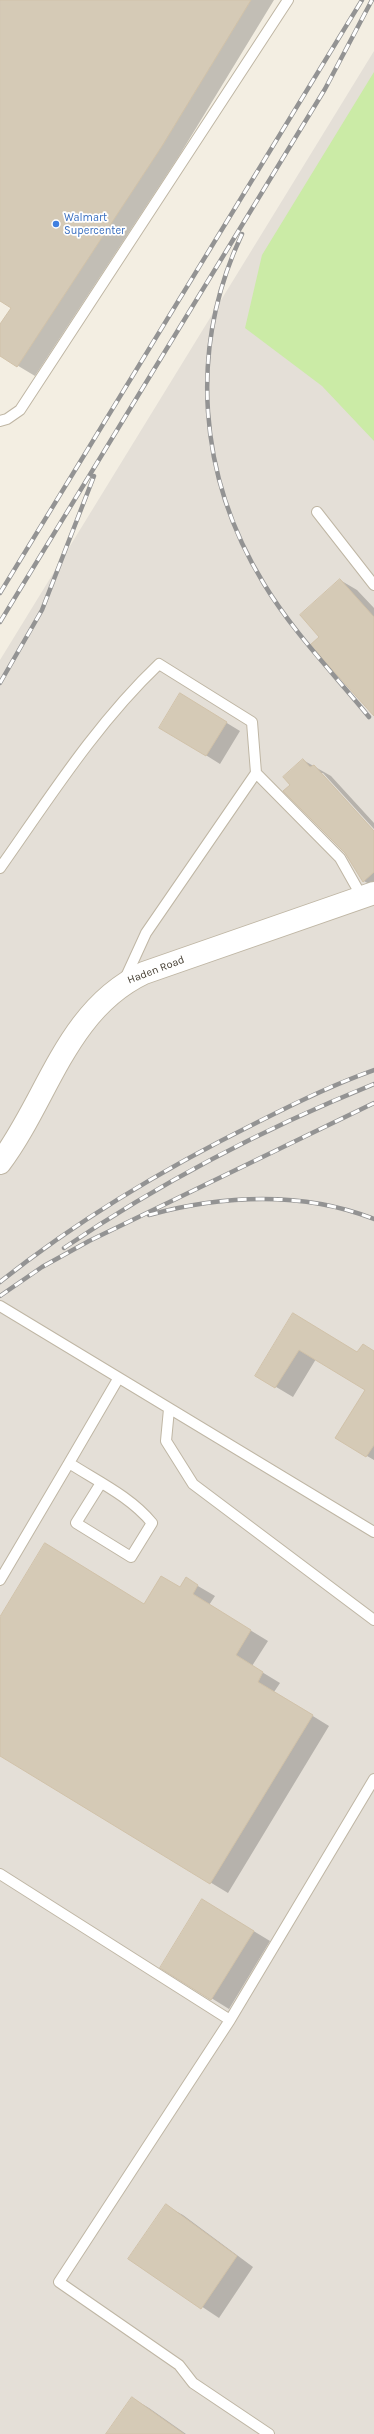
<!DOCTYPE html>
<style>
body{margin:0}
canvas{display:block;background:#f3eee2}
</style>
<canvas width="374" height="2434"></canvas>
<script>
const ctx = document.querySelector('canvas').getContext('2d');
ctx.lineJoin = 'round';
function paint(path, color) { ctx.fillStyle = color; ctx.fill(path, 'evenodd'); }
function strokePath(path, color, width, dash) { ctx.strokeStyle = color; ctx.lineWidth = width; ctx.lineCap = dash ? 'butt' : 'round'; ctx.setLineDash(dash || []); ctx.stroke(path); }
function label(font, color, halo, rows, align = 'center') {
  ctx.font = font + ' Karla,sans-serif'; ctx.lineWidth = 3.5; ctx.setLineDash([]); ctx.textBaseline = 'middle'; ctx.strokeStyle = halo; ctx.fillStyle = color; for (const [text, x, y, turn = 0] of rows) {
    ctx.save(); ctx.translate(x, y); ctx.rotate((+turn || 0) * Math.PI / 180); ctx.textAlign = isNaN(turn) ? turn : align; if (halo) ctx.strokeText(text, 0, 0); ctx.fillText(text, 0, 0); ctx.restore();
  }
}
const industrial = new Path2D(`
 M374,51V2434H0V660Z`);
const green = new Path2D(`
 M374,72V441L322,386L245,328L262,255Z`);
const shadow = new Path2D(`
 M0,0H274L179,156L35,376L0,355V326L12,307L0,300Z
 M340,580L357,590L374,608V714L321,637Z
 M194,703L240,731L220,764L161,727Z
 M303,760L331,776L374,823V829L323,773H320L374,832V887L364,881L345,853L291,785Z
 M293,1314L358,1353L374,1351V1460L336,1438L366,1389L316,1359L293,1397L256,1375Z
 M186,1579L215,1596L209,1605L268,1641L252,1666L280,1683L274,1692L329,1726L228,1893L0,1755V1619L145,1605L180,1588Z
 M219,1910L270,1941L229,2009L161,1967Z
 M166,2206L183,2215L253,2267L219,2318L129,2258Z
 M132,2398L149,2408L186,2434H107Z`);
const building = new Path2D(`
 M0,0H251L162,146L17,367L0,356V324L11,308L0,301Z
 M340,579L374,617V716L310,645L319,637L300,615Z
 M180,693L227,722L206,756L159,728Z
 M303,759L310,767L314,765L374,831V872L363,882L345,853L283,791L290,785L283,777Z
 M293,1313L357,1352L363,1344L374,1351V1445L366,1457L335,1438L365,1390L299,1350L275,1388L255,1376Z
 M45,1543L144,1604L161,1576L180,1587L186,1577L198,1585L193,1594L251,1630L236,1655L263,1672L258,1682L313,1715L210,1884L0,1756V1617Z
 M202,1899L254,1931L211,2000L160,1968Z
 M166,2204L237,2256L201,2309L128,2259Z
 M132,2397L184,2434H106Z`);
const service = new Path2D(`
 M0,421L7,419L20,410L288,0
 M317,512L374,585
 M256,773L340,858L362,897
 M0,868C50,797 96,724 159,664L252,722L256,773L146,933L124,981
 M0,1306L374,1532
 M169,1409L166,1441L193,1484L374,1620
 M101,1483L76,1523L131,1557L152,1523C131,1497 97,1481 69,1463L118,1379
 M0,1580L69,1463
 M0,1874L230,2020
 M269,2434L193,2383L179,2365L59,2282L230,2020L374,1779`);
const tertiary = new Path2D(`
 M0,1163C48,1099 66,1010 144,973L374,893`);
const rail = new Path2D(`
 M242,234C188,349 198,476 264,584C293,632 334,674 369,717
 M0,593L362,0
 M0,622L325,89L372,0
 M0,683L42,610L94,476
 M149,1215C222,1195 303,1191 374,1219
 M64,1248C161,1182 265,1128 374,1084
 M0,1282C79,1219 167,1167 258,1122C295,1103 334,1084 374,1070
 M0,1296L42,1267L89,1241L374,1103`);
const markers = [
 [56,224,4,"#3f7fe0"]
];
const shopNames = [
 ["Walmart",64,218],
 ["Supercenter",64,231]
];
const streetNames = [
 ["Haden Road",156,970,-21]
];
paint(industrial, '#e4dfd7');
paint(green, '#cbeba6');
paint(shadow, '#0003');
paint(building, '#d5cab6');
strokePath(building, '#d1c2a9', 1);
strokePath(service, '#bfb6a4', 12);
strokePath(tertiary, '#bfb6a4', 24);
strokePath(service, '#fff', 10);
strokePath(tertiary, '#fff', 22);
strokePath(rail, '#939393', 4.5);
strokePath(rail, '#fff', 3, [9]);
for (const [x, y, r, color] of markers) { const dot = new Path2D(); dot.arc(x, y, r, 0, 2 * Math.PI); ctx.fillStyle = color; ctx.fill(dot); strokePath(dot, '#fff', 1.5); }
label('11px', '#366cbe', '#fff', shopNames, 'left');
label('11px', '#453e32', '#fff', streetNames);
</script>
